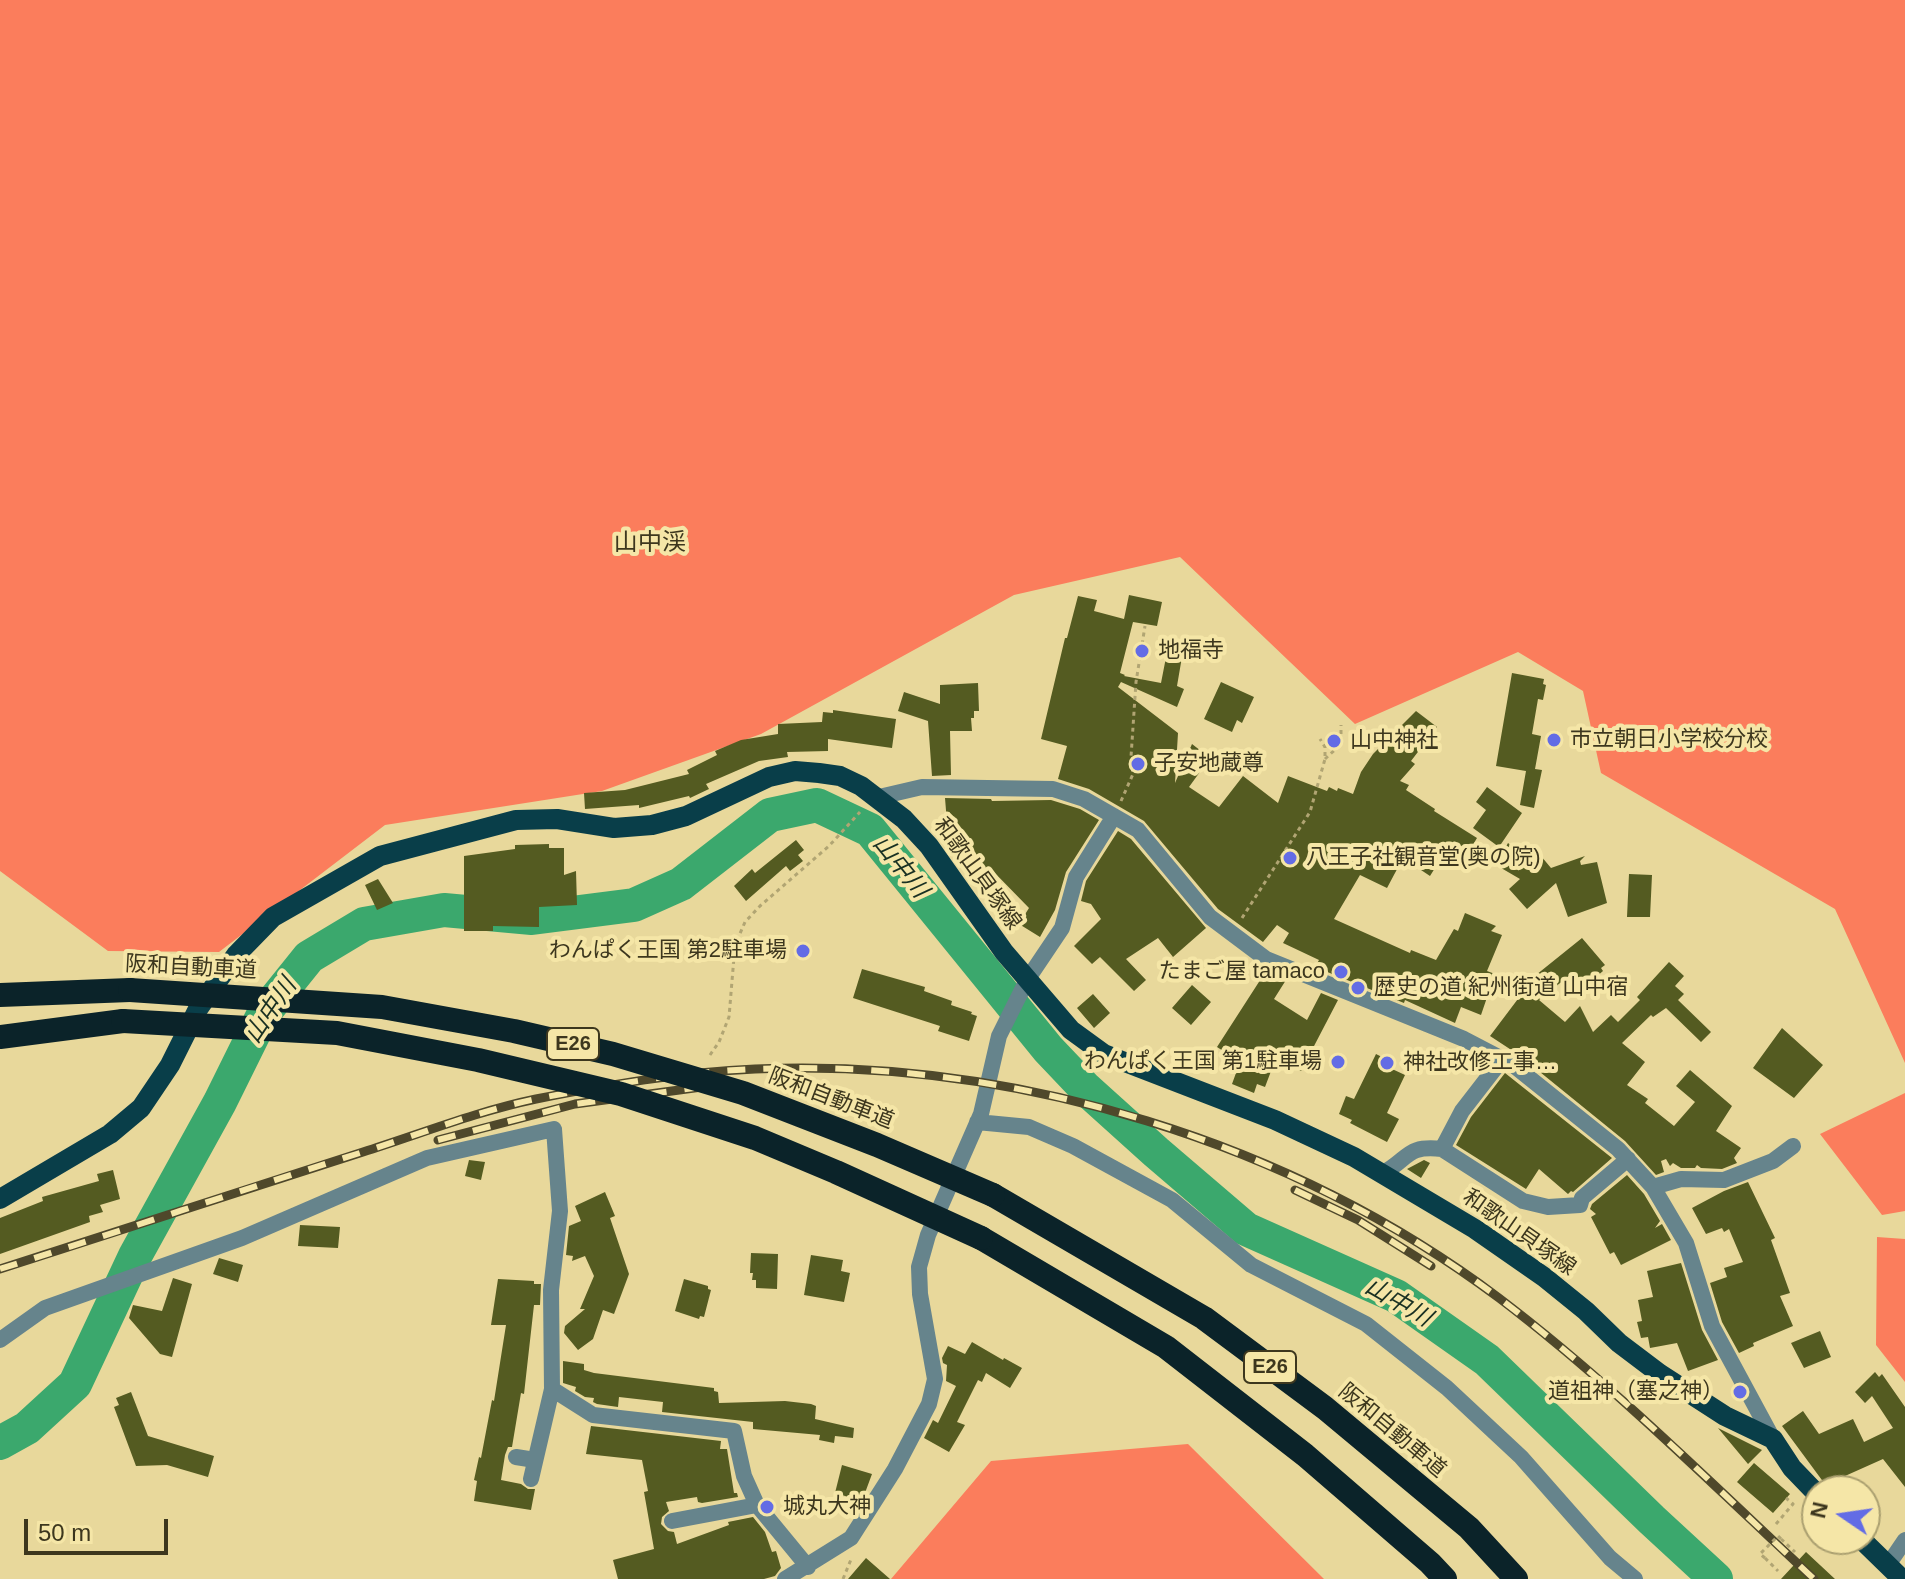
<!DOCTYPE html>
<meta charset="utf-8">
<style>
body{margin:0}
#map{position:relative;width:1905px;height:1579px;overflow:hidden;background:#e8d89b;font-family:Arial,sans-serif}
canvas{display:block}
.north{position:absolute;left:1801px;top:1475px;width:80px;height:80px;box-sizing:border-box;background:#f5e6a7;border:2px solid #aba070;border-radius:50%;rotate:283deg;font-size:22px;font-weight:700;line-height:32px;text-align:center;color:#3d371e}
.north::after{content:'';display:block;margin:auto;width:28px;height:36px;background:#636ce5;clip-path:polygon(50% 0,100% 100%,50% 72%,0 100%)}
.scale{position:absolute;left:24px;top:1519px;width:144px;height:36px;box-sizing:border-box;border:4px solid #3d371e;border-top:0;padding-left:10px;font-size:24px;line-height:28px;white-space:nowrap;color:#3d371e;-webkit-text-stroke:6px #f5e6a7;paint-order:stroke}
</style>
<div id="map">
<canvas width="1905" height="1579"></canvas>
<div class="north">N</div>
<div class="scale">50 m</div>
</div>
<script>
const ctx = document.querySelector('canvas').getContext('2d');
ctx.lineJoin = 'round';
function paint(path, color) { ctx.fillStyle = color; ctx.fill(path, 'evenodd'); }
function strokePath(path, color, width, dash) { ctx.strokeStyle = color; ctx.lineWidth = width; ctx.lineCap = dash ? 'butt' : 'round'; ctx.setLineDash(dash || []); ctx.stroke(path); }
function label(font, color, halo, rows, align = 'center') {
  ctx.font = font + ' Arial,"Noto Sans JP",sans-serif'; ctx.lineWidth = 8; ctx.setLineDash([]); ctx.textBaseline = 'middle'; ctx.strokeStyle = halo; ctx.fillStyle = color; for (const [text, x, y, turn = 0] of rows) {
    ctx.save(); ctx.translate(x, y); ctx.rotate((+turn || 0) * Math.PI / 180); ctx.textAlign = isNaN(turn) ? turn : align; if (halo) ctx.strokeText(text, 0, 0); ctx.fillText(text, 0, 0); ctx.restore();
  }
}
const green = new Path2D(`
 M0,0H1905V1063L1835,909L1601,773L1583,691L1518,652L1355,724L1180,557L1014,595L761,734L602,791L385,825L219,952L108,951L0,871Z
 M1905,1093V1211L1882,1215L1820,1134Z
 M1877,1237L1905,1239V1382L1876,1345Z
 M1188,1444L1324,1579H891L991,1461Z`);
const river = new Path2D(`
 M0,1443L27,1428L75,1384L135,1256L220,1102L264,1013L309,957L364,924L444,910L532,918L634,905L681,884L770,815L817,805L870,830L1048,1049L1085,1088L1156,1152L1246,1229L1396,1296L1487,1360L1652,1520L1716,1579`);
const building = new Path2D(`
 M1129,595L1162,602L1157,626L1133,622L1120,673L1125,675L1124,676L1161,683L1169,642L1184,645L1177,686L1184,689L1177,707L1121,682L1118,687L1178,733L1175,783L1192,744L1210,758L1189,787L1219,807L1243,776L1278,803L1288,776L1327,791L1329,787L1337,791L1338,788L1353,794L1361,772L1373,754L1416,711L1437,727L1411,761L1415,764L1400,781L1409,785L1406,790L1435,809L1434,811L1477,838L1468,853L1451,842L1430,876L1403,858L1387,888L1360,875L1334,919L1410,953L1411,950L1436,960L1454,929L1458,931L1465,913L1496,926L1491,931L1502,935L1487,971L1495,974L1481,1015L1461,1007L1455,1023L1405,1000L1404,1003L1315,967L1319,960L1283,943L1289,933L1277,925L1263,942L1218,909L1144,821L1089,789L1058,779L1067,746L1041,739L1065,638H1067L1078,596L1097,600L1094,611L1124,619Z
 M1512,673L1544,679L1543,684L1546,685L1543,700L1538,699L1532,734L1541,736L1535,769L1542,770L1534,808L1520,805L1526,771L1496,766Z
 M1221,682L1254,697L1242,723L1237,720L1232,732L1204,719Z
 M978,683L979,711H974V718H971L972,731H950L951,775L932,776L928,721L898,711L904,692L940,704V685Z
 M833,710L896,719L892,748L828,739V751L787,752L788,757L759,761L706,784L709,789L690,798L689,796L639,808V805L585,809L584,793L625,790L689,774L687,770L717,755L715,751L741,740L778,734V724L822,722L823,712L833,713Z
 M1487,787L1522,813L1499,847L1473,828L1486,810L1476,802Z
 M945,798L991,799L992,801L1051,800L1080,809L1099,820L1066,872L1055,910L1040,937L1019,924L1029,908L990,868L977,875L963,843L957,844L956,835H948Z
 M1118,831L1131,839L1206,928L1173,957L1158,938L1126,959L1146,980L1134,991L1100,957L1092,964L1074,946L1101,919L1091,904L1081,901L1086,881Z
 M796,840L804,850L798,855L803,861L790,871L786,866L746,901L734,886L752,869L755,873Z
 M1508,843L1533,863L1541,856L1551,868L1585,856L1580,861L1581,865L1597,862L1607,903L1568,917L1556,883L1527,909L1509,889L1520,879L1496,865Z
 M549,844V848H564V875L576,871L577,905L539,907V927L493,926V931H464V856L515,849V845Z
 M1629,874L1652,875L1650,917H1627Z
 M378,879L393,903L377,910L365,885Z
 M1582,938L1605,965L1601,968L1603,971L1581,990L1570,975L1539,1000L1565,1022L1580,1006L1593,1032L1611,1015L1618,1022L1640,1000L1637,997L1669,962L1684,976L1675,986L1684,994L1678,1000L1711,1032L1701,1042L1666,1008L1653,1017L1651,1015L1622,1043L1645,1062L1627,1085L1648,1099L1645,1103L1674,1126L1695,1102L1676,1086L1690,1070L1732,1106L1716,1131L1741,1148L1734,1158L1737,1163L1722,1169L1701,1168L1697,1165L1695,1168H1681L1673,1163L1670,1166L1666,1159L1661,1161L1664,1172L1656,1175L1625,1141L1519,1055L1490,1036L1536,975Z
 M862,969L925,987L924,991L952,1001L951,1005L972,1012L971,1014L977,1016L969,1041L938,1031L940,1026L853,998Z
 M1266,971L1286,980L1274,999L1307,1020L1321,993L1338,1000L1301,1071L1276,1058L1265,1087L1257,1084L1254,1093L1232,1084L1240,1062L1217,1047Z
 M1192,985L1211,1002L1191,1025L1172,1008Z
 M1093,994L1110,1013L1094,1028L1077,1008Z
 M1782,1028L1823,1065L1794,1098L1753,1068Z
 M1376,1054L1388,1060L1392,1064L1390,1068L1405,1075L1387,1113L1399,1119L1387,1142L1350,1123L1352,1120L1339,1114L1346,1096L1354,1099Z
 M1505,1073L1612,1158L1573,1192L1571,1191L1568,1194L1539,1169L1526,1189L1456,1145L1471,1117Z
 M469,1160L485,1162L481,1180L465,1176Z
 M1424,1160L1430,1163L1421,1178L1407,1169Z
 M113,1170L120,1199L100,1205L103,1212L89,1216L90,1222L0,1254V1218L43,1201L42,1197L99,1181L97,1174Z
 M1627,1175L1644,1194L1660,1221L1655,1228L1662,1224L1671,1240L1621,1265L1614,1252L1610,1254L1591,1217L1596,1214L1590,1209L1592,1204Z
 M1748,1182L1775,1238L1771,1240L1790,1293L1780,1296L1793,1326L1753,1343L1754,1346L1739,1353L1722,1322L1710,1283L1727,1277L1724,1268L1743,1262L1729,1229L1724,1232L1722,1228L1706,1234L1692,1208L1724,1191Z
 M605,1192L615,1216L610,1218L629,1274L614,1314L603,1310L593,1339L578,1350L564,1333L565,1326L585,1309H580L594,1276L585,1256L572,1261L573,1256L566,1255L569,1226L581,1221L575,1206Z
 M300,1225L340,1227L338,1248L298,1246Z
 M751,1253L778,1254L777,1289L756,1288V1280H752L753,1273H750Z
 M811,1255L843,1260L841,1271L850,1273L844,1302L804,1295Z
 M219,1258L243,1265L238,1282L213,1274Z
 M1681,1263L1702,1330L1718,1360L1688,1371L1677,1343L1650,1348L1648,1337L1641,1338L1637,1322L1642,1321L1638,1300L1653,1297L1647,1271Z
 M173,1278L192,1284L172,1357L160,1354L129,1318L133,1305L162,1311Z
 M498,1279L534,1281V1284H541L540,1305H534L524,1394L521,1393L512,1447H508L505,1455L501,1480L521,1484L528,1489H535L531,1510L474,1501L477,1481L474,1480L479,1457L481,1458L492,1400L494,1401L506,1325H491Z
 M684,1279L708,1286V1289L711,1290L704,1317L700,1316L699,1319L675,1311Z
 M1820,1331L1831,1357L1804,1368L1791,1343Z
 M972,1342L1003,1360L1004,1358L1022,1368L1010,1388L986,1373L982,1382L978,1380L957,1422L965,1425L949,1452L924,1438L933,1420L938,1423L956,1386L946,1381L947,1365L943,1363L942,1358L948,1346L965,1354Z
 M563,1361L584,1364V1370L594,1373L714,1388V1391L718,1392L719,1403L785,1401L811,1404L816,1406L815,1419L854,1428L853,1438L835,1436L834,1443L819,1440L820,1435L753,1429V1422L662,1412L663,1402L619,1397L618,1407L597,1404L593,1402L594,1398L585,1397L575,1391L576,1387L563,1383Z
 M1875,1372L1879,1377L1882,1374L1905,1407V1487L1883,1459L1845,1476L1861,1491H1830L1782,1426L1803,1411L1819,1434L1853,1419L1864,1442L1893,1428L1872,1396L1865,1403L1855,1392Z
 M131,1392L148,1436L214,1456L208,1477L167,1465L136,1466L114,1407L119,1405L116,1398Z
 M591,1426L721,1441L720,1449H727L734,1493H737L738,1497L702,1503L698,1502L697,1497L666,1502L669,1511L662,1517L661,1524L668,1531L674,1532L677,1544L729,1525L728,1522L753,1517L765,1532L772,1552L776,1551L781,1568L775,1576L764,1579H618L613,1560L654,1549L644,1492L648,1491L642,1460L586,1454Z
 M1718,1428L1762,1450L1748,1464Z
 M1754,1463L1790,1494L1773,1513L1737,1482Z
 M842,1465L872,1474L862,1501L835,1493Z
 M1806,1552L1835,1579H1781Z
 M866,1558L890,1579H848Z`);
const path = new Path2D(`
 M1325,759L1341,744V725
 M1121,801L1133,774L1131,757L1136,682L1145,626
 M1242,918L1310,812L1325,759V747L1320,739
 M710,1055L719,1042L729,1017L735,945L745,922L760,906L829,846L860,812
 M1776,1524L1793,1504L1786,1498
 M1781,1539L1795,1552
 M1765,1558L1778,1571
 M843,1579L852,1557`);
const street = new Path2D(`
 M879,797L922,787L1053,789L1084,799L1138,830L1210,917L1266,959L1464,1039L1512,1064L1618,1149L1653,1187L1686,1243L1712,1326L1773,1439
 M977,1122L1029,1127L1073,1146L1172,1200L1251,1265L1366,1324L1447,1388L1521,1457L1610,1558L1635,1579
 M1442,1149L1523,1201L1548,1207L1580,1205L1582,1198L1628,1159
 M1383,1173C1410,1158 1406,1145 1442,1149L1462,1111L1503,1058
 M1653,1187L1681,1179L1724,1180L1773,1161L1793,1146
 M0,1340L45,1308L242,1238L427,1158L554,1129L560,1211L551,1290L552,1389L593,1415L734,1431L744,1476L757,1505L808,1567
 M516,1457L535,1460
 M531,1479L552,1389
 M672,1521L757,1505
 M1888,1565L1905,1540
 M785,1579L851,1538L895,1469L929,1404L935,1379L920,1294L919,1267L928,1235L981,1114L999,1036L1027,980L1062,928L1076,877L1114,816`);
const primary = new Path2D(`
 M0,1199L110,1134L141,1108L170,1065L198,1009L236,955L273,917L380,856L516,820L557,819L614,828L652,825L686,816L769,777L795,771L819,773L840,776L861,786L904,819L929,846L1004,952L1071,1030L1104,1054L1275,1120L1354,1157L1475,1229L1544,1277L1586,1311L1619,1343L1660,1374L1725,1416L1773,1439L1792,1468L1817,1494
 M1861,1539L1902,1579`);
const highway = new Path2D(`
 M0,995L130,990
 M0,1037L123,1021
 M993,1195L1204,1318L1325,1408L1469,1528L1516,1579
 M981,1238L1166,1347L1305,1455L1430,1563L1445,1579`);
const rail = new Path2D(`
 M438,1140L575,1104L724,1084
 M1295,1190L1358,1220L1431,1266
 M0,1269C121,1231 242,1190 363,1152C420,1134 478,1111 536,1099C607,1085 682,1072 755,1069C1016,1058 1291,1142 1499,1298C1611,1383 1711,1483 1814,1579`);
const pathBridge = new Path2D(`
 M1765,1558L1760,1554L1778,1536L1781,1539`);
const highwayBridge = new Path2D(`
 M130,990L382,1007L514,1031L613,1054L743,1093L877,1145L993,1195
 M123,1021L337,1033L478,1060L621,1094L755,1138L836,1172L981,1238`);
const markers = [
 [1142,651,8,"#636ce5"],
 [1554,740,8,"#636ce5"],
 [1334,741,8,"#636ce5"],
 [1138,764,8,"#636ce5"],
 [1290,858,8,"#636ce5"],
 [803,951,8,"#636ce5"],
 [1341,972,8,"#636ce5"],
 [1358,988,8,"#636ce5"],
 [1338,1062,8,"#636ce5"],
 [1387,1063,8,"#636ce5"],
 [1740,1392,8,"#636ce5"],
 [767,1507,8,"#636ce5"]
];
const shields = [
 [573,1044,52],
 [1270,1367,52]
];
const shieldNames = [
 ["E26",573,1044],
 ["E26",1270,1367]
];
const poiNames = [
 ["地福寺",1158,651],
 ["市立朝日小学校分校",1570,740],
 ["山中神社",1350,741],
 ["子安地蔵尊",1154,764],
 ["八王子社観音堂(奥の院)",1306,858],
 ["わんぱく王国 第2駐車場",787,951,"right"],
 ["たまご屋 tamaco",1325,972,"right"],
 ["歴史の道 紀州街道 山中宿",1374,988],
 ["わんぱく王国 第1駐車場",1322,1062,"right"],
 ["神社改修工事…",1403,1063],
 ["道祖神（塞之神）",1724,1392,"right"],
 ["城丸大神",783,1507]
];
const streetNames = [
 ["和歌山貝塚線",977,874,54],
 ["阪和自動車道",191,968,3],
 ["阪和自動車道",831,1099,21],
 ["和歌山貝塚線",1519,1233,35],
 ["阪和自動車道",1392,1431,40]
];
const neighbourhoodNames = [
 ["山中渓",650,543]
];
const waterNames = [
 ["山中川",900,867,51],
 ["山中川",271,1011,-56],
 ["山中川",1398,1303,30]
];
paint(green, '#fb7d5c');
strokePath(river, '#3ba86d', 34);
paint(building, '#545b21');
strokePath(path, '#b1a573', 3, [4, 4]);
strokePath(street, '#66848c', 16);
strokePath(primary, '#093e49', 20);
strokePath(highway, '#0b2329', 24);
strokePath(rail, '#4f482b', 9);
strokePath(rail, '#f5e6a7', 6, [18]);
strokePath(pathBridge, '#b1a573', 3, [4, 4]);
strokePath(highwayBridge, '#0b2329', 24);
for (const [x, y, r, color] of markers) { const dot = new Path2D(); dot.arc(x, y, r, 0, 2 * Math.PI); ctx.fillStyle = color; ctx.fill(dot); strokePath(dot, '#f5e6a7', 3); }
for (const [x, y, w] of shields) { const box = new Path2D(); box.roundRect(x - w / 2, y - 16, w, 32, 6); ctx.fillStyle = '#f5e6a7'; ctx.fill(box); strokePath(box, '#3d371e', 2); }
label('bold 20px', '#3d371e', null, shieldNames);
label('22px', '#3d371e', '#f5e6a7', poiNames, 'left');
label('22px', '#3d371e', '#f5e6a7', streetNames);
label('24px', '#3d371e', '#f5e6a7', neighbourhoodNames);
label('italic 24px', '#193022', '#f5e6a7', waterNames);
</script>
